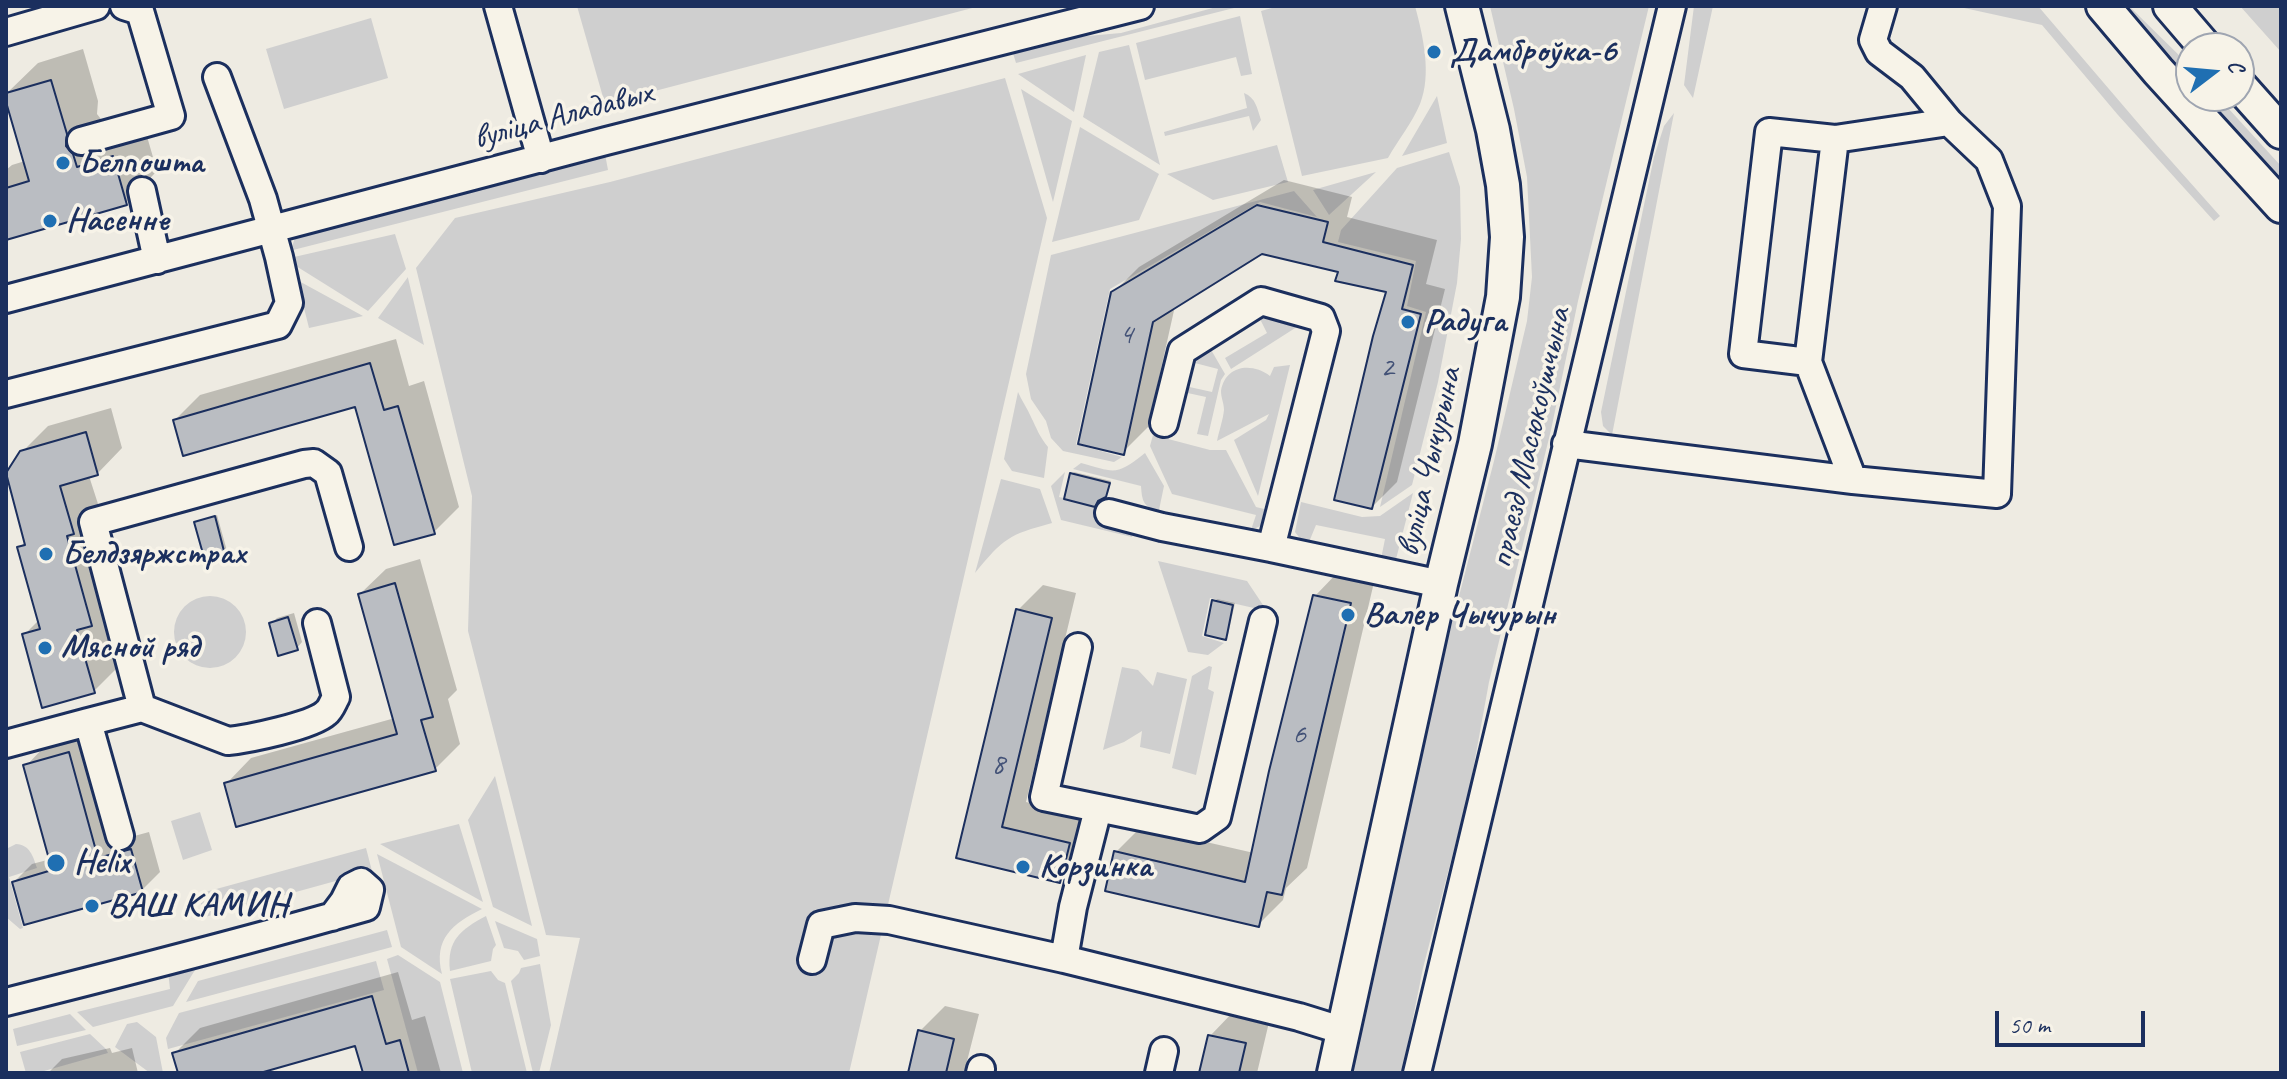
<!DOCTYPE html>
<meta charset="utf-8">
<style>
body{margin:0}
#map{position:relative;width:2287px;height:1079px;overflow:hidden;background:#eeebe2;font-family:Caveat,sans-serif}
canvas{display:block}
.frame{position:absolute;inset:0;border:8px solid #1b2f5e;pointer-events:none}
.north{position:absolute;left:2175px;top:32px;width:80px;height:80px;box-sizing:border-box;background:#f7f3e8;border:2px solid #9fa5b1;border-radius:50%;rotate:74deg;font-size:22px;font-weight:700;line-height:32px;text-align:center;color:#1b2f5e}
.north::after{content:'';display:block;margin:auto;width:28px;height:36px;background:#1f6fb2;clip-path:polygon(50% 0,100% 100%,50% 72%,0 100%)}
.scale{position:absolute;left:1995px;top:1011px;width:150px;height:36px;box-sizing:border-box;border:4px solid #1b2f5e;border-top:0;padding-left:10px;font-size:24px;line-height:28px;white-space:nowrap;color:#1b2f5e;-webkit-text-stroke:6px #f7f3e8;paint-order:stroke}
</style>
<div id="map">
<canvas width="2287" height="1079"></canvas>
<div class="frame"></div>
<div class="north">С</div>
<div class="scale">50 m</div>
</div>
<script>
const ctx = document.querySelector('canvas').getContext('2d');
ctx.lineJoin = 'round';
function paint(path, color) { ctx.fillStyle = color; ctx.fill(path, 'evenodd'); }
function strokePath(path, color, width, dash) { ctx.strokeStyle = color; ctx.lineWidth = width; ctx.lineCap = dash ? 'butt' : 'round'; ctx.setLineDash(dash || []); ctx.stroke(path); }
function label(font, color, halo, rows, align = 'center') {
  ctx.font = font + ' Caveat,sans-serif'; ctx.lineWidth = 7; ctx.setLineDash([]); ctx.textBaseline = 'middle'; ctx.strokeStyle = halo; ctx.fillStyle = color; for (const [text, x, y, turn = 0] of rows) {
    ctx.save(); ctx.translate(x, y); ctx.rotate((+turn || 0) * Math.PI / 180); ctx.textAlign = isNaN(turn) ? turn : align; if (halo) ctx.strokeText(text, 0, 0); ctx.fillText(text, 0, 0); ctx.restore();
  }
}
const green = new Path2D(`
 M577,6H980L605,104Z
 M1220,6L1238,7L1016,63L1012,50L1065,38L1121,33Z
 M1279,6H1415C1423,36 1432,74 1420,104C1412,123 1398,140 1388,158L1302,176L1261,11Z
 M1490,6H1649L1578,301L1551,430L1489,682L1469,792L1423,968L1402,1073H1347L1443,658L1494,461L1527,321L1532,277L1527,177L1514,109Z
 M1694,6H1713L1693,98L1684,85Z
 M1955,6H2038L2156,144L2220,216L2214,221L2118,115L2042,25Z
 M2120,6H2129L2191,67V86Z
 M2240,6H2281V52Z
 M1240,16L1252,74L1241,76L1236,57L1145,80L1136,43Z
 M371,18L388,78L284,109L266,49Z
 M1129,45L1160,165L1083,117L1099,52Z
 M1086,55L1074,112L1018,74Z
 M1005,78L1047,218L849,1073H549L580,938L546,935L468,631L472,496L416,268L455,218L610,182Z
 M1021,89L1072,121L1053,202Z
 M1244,93C1256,98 1257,108 1261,120L1253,131L1249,116L1165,136L1164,132L1247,108Z
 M1437,96L1447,143L1402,156Z
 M2200,96H2217L2281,166V187Z
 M1674,113L1612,435L1603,426L1601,412L1654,157L1664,126Z
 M1080,127L1159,174L1139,220L1052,242Z
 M1277,145L1288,182L1213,200L1167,174Z
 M1449,152L1460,187L1461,239L1457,283L1438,382L1412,485L1380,507L1426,312L1407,306L1416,261L1338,242L1341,230L1397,168Z
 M605,154L608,170L293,250L292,247L296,234Z
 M1376,172L1329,215L1313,190Z
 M1294,191L1317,217L1260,202L1110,289L1076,444L1122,457L1114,462L1063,451L1051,438L1046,421L1031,399L1026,374L1051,255Z
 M395,234L406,269L368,311L296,266L294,257Z
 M408,277V278L424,345L378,318Z
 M297,280L363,316L309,328Z
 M1267,313L1303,323L1231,369L1225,358L1267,333L1260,319Z
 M1210,348L1225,374L1221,380L1208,436L1197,434L1206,397L1183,392L1185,386L1212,392L1218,369L1191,362L1192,358Z
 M1290,365L1258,496L1234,440L1266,420L1269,414L1217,441C1219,431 1223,420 1224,410C1224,403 1221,398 1221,391C1225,365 1252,362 1270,376L1274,367Z
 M1018,392C1022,401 1027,408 1031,417C1037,429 1039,436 1048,447L1044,478L1012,471L1004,459Z
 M1153,435L1210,450H1226L1256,507L1272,511L1263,525L1251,530L1256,515L1172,494L1150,446Z
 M1145,453L1164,486L1159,510C1143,508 1142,500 1141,486L1073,469L1081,463C1115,472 1115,477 1145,453Z
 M1065,472L1059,497L1094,505L1093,513L1137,523L1132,537L1061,520L1051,486Z
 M1001,479L1040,489L1052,523C1008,535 1004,538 975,573Z
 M1413,493L1395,563L1381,559L1385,539L1316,525L1309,542L1302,541L1295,532L1301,502L1362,517L1380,516Z
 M1158,561L1247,581L1267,611L1210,598L1202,636L1224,643L1208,655L1188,652Z
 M174 632a36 36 0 1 1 72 0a36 36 0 1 1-72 0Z
 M1209,666L1212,667L1208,689L1214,692L1196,775L1172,768L1192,676Z
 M1122,667L1138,670L1153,686L1157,672L1187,679L1170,754L1140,747L1142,731L1124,742L1103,750Z
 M495,776L532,926L493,907L468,820Z
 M200,812L212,850L183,860L171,821Z
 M459,824L483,902L380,844Z
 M16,844C30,845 33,856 37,868L9,877L23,928L20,929L6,917V849Z
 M366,848L372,871L205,917L198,894Z
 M377,854L482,909C453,923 433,939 442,974L401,947Z
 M486,916L496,945L493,949L491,961L450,971C447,940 460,930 486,916Z
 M495,921L537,939L540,956L524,960L518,951L504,948Z
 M387,930L392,947L186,1002L198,981Z
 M398,955L440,982L463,1073H418L387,959Z
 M376,961L384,990L168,1049L166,1038L179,1013Z
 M194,964L195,970L173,1006L93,1027L77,1012L170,989L168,971Z
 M540,964L551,1025L539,1073H533L511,981L519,973L521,968Z
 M491,971L498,980L505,983L527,1073H472L450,979Z
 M70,1014L86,1030L17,1046L13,1029Z
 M137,1022L156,1037L163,1073H150L115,1047L127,1024Z
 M90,1034L106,1049L108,1053L37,1073H26L20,1052Z`);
const shadow = new Path2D(`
 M83,49L98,101L97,114L104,123L144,126L157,171L126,203L6,237V170L12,165L25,161L6,94L38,63Z
 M1284,180L1352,197L1347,217L1437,240L1426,284L1445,289L1397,482L1372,507L1389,291L1340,270L1262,251L1175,306L1148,427L1123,452L1113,293L1139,267Z
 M396,339L409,386L424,381L459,507L434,532L356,405L175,420L200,395Z
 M111,408L122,448L97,474L89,476L99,507L119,666L94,691L24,635L40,619L19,548L26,541L22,452L48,426Z
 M1074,472L1111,481L1108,493L1105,496L1072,474Z
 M217,515L227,551L224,553L196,523Z
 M420,559L457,690L448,699L460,744L435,769L226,784L251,758L395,718L360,594L386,569Z
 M1340,570L1375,578L1307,868L1286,888L1283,900L1258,925L1116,852L1141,827L1254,853L1315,596Z
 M1043,585L1076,593L1026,802L1094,818L1084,856L1059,881L959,857L1018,610Z
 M1217,599L1235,603L1228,635L1226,638L1214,601Z
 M294,613L302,642L297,648L271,624L277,618Z
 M87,735L116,841L149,832L160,872L142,890L14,882L32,864L51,859L26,766L44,747Z
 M398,972L412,1020L425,1016L441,1073H365L356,1043L252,1073H180L175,1053L200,1028Z
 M945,1006L979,1014L964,1073H910L920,1031Z
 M1235,1010L1270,1018L1257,1073H1201L1210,1036Z
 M110,1048L112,1053L132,1048L138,1073H48L62,1059Z`);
const building = new Path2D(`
 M51,80L67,134L66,146L73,154L77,167L113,156L127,205L6,240V188L29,181L6,102V93Z
 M1257,205L1328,222L1323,242L1413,265L1402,309L1421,314L1372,509L1334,500L1373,336L1386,292L1335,281L1338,272L1262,254L1153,322L1124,455L1078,444L1111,292Z
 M370,363L384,410L398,406L435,534L394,545L355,407L183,456L173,420Z
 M86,432L98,475L60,486L74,534L67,536L92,626L77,630L95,693L42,708L22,634L40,629L17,547L25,545L6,473L20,451Z
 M1070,473L1110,483L1106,497L1098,501L1095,507L1064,499Z
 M215,516L225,555L205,561L194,522Z
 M395,583L433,717L421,720L436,771L236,827L224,783L397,734L358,594Z
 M1313,595L1351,603L1282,895L1267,892L1259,927L1105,891L1114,851L1245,882L1269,771Z
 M1212,600L1233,605L1226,640L1205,635Z
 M1016,609L1052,618L1002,827L1070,843L1060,883L956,858Z
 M288,617L298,650L278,656L269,623Z
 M69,752L98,858L131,849L143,892L24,925L12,882L52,870L23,765Z
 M372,996L386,1044L400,1040L409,1073H363L355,1046L260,1073H178L172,1053Z
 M918,1030L954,1039L946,1073H908Z
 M1208,1035L1246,1043L1239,1073H1199Z`);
const minor = new Path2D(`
 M498,6L541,159
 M1883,6L1873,40L1879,52L1912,77L1949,122
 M6,32L96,6
 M1769,132L1835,139L1808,362L1743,354Z
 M81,141L171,116L140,11L124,6
 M142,191L157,260
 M6,299L606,141L1140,6
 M1808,362L1853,480
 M6,394L278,325L289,303L279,257L263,199L217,77
 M1164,423L1182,351L1261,301L1321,318L1326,331L1271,548L1441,584
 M1566,444L1853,480L1997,494L2007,206L1989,160L1949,122L1835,139
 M1109,513L1162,527L1271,548
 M1078,647L1044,797L1200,829L1217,817L1263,621
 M142,708L93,522L304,464L314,463L328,473L349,547
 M88,722L142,708L228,741C248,739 312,726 326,713C331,709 333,702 336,697L317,623
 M6,744L88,722L120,836
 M1064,959L1073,907L1098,809
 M812,960L821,925L855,918L889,920L1064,959L1299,1017L1344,1031
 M6,1002C126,972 246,941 366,907L370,890L361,882L351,887L344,901L332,917
 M980,1073L981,1069
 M1159,1073L1164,1051
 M1417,1073L1672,6`);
const major = new Path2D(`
 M2103,6L2158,71L2281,206
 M2170,6L2206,48
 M2239,85L2281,132
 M1334,1073L1441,584L1475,444L1503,297L1507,237L1503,185L1493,130L1462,6`);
const markers = [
 [1434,52,8,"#1f6fb2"],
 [63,163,8,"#1f6fb2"],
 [50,221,8,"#1f6fb2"],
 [1408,322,8,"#1f6fb2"],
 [46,554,8,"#1f6fb2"],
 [1348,615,8,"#1f6fb2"],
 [45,648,8,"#1f6fb2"],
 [56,863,10,"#1f6fb2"],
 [1023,867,8,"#1f6fb2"],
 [92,906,8,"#1f6fb2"]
];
const numberNames = [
 ["4",1126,335],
 ["2",1387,368],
 ["6",1299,735],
 ["8",998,765]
];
const poiNames = [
 ["Дамброўка-6",1450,52],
 ["Белпошта",79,163],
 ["Насенне",66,221],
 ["Радуга",1424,322],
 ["Белдзяржстрах",62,554],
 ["Валер Чычурын",1364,615],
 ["Мясной ряд",61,648],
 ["Helix",74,863],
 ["Корзинка",1039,867],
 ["ВАШ КАМИН",108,906]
];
const streetNames = [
 ["вуліца Аладавых",563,116,-15],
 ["праезд Масюкоўшчына",1531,438,-77],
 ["вуліца Чычурына",1430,462,-77]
];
paint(green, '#cfcfcf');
paint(shadow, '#0003');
paint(building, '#babdc2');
strokePath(building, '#1b2f5e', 2);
strokePath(minor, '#1b2f5e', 32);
strokePath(major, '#1b2f5e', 38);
strokePath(minor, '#f7f3e8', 26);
strokePath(major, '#f7f3e8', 32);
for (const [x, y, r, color] of markers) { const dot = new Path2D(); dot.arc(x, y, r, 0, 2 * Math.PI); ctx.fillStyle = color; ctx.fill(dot); strokePath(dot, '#f7f3e8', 3); }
label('30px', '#435277', null, numberNames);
label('bold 34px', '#1b2f5e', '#f7f3e8', poiNames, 'left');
label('34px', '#1b2f5e', '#f7f3e8', streetNames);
</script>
